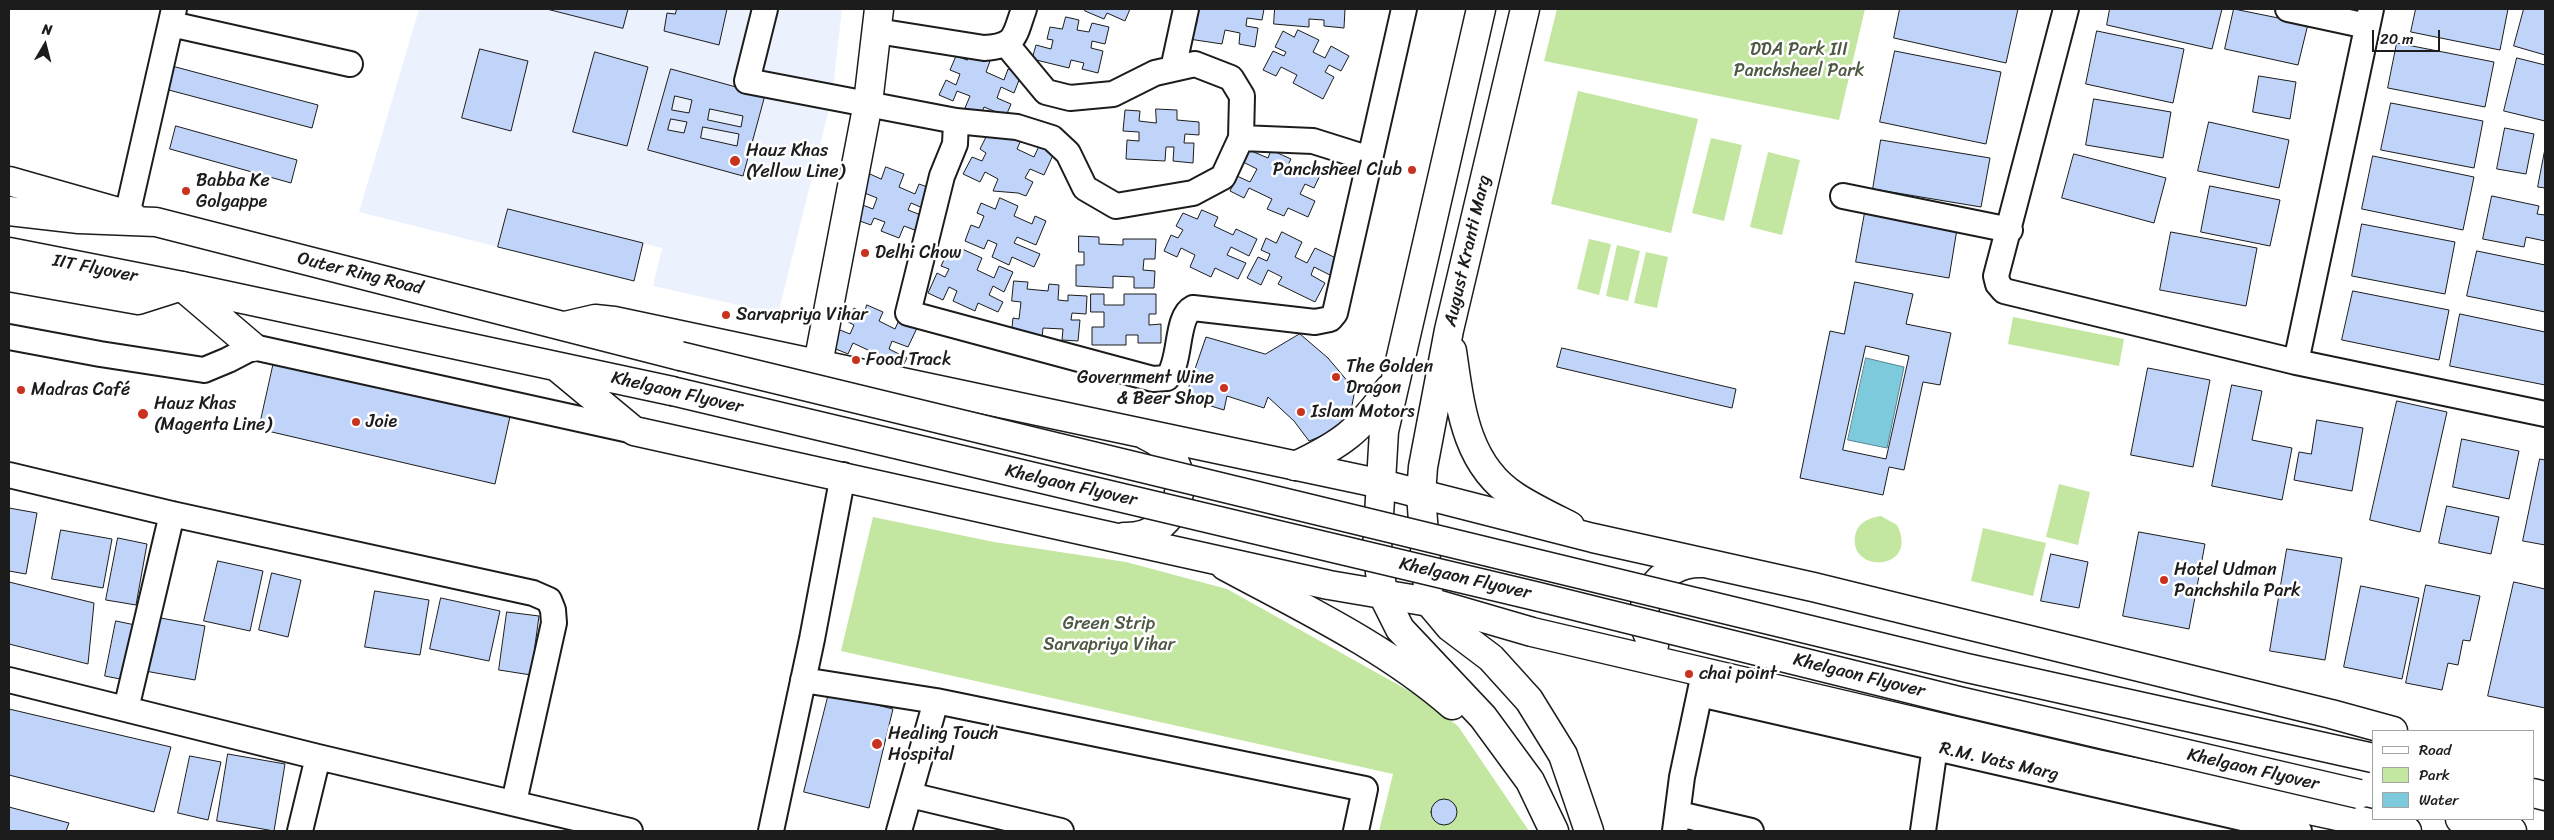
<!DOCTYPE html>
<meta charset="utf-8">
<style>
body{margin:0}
#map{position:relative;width:2554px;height:840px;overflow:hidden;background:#fff;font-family:Sriracha,sans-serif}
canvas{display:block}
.frame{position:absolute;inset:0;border:10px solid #1c1c1c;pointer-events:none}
.legend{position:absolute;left:2372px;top:730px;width:162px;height:90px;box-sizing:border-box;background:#fff;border:1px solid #a4a4a4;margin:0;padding:6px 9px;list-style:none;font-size:15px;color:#1c1c1c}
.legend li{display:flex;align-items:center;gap:10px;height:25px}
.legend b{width:25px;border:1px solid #a4a4a4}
.north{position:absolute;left:20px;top:20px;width:50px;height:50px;-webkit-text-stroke:4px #fff;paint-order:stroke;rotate:8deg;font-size:14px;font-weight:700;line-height:20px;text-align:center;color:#1c1c1c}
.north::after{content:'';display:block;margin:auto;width:18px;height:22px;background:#1c1c1c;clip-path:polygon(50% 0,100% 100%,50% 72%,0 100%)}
.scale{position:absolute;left:2372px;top:30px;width:68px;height:22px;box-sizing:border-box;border:2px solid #1c1c1c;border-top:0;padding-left:6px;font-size:15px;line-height:18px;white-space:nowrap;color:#1c1c1c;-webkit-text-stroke:4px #fff;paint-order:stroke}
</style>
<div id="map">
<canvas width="2554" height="840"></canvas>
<div class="frame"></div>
<ul class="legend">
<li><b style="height:6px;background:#fff"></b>Road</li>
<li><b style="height:14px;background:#c3e6a0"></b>Park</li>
<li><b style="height:14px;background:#7ecadd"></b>Water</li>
</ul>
<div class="north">N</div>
<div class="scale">20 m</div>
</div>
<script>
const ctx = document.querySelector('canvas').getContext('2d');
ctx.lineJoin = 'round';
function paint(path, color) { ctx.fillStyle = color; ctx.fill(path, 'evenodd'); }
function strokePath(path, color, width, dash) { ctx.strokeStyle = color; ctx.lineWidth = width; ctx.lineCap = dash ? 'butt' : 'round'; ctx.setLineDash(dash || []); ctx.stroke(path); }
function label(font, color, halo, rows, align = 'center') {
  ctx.font = font + ' Sriracha,sans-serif'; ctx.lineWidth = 5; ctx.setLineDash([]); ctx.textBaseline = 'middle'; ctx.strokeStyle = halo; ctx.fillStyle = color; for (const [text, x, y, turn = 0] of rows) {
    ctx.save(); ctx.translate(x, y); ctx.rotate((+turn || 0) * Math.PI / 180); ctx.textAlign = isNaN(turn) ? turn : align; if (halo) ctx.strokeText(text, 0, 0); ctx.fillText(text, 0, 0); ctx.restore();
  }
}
const built = new Path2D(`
 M419,9H842L832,97L778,314L653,286L662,248L508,209L498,247L359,212Z`);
const green = new Path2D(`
 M1557,9H1865L1839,120L1544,61Z
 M1578,91L1698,119L1671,233L1551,204Z
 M1711,138L1742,145L1724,221L1692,213Z
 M1768,152L1800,160L1782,235L1750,227Z
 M1589,239L1611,244L1599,295L1577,289Z
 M1617,245L1640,251L1628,301L1606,296Z
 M1646,252L1668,257L1657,308L1634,303Z
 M2013,317L2124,339L2119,366L2008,344Z
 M2059,484L2090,492L2078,545L2046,537Z
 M1881,516L1897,525C1921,572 1844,575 1856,532C1860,521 1870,518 1881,516Z
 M873,517L994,542L1126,562L1227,589L1420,697L1458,726L1529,831H1379L1393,774L841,651Z
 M1983,528L2046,543L2033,596L1971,581Z`);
const water = new Path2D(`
 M1866,358L1904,367L1887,448L1848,440Z`);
const building = new Path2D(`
 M547,9H628L623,28Z
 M677,9H727L719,45L664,31L667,13L675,14Z
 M1085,9H1130L1125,21L1107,13L1104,19L1085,11Z
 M1199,9H1264L1262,20L1247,18L1246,26L1258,28L1255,47L1239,44L1240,33L1225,30L1222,44L1189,39L1191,24L1196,25Z
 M1275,9H1345L1344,28L1324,26V20L1309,19V27L1274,24Z
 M1900,9H2018L2006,63L1894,38Z
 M2110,9H2222L2212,49L2107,25Z
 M2234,9L2308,24L2298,65L2225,49Z
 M2416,9H2508L2500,50L2411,32Z
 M2524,9H2545V55L2514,46Z
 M1066,17L1079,20L1077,30L1089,32L1092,23L1109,27L1105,44L1092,41L1091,48L1103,51L1098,73L1082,69L1084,63L1071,60L1069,68L1032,59L1036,45L1051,49L1053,40L1047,39L1050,27L1062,29Z
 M1298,30L1319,40L1313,52L1325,58L1331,46L1349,56L1341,71L1329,65L1325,72L1334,77L1323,99L1293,83L1297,75L1281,67L1276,76L1263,70L1273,51L1284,56L1286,52L1275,47L1283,31L1294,37Z
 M2097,31L2184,49L2173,103L2086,84Z
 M2397,43L2494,62L2485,107L2388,88Z
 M480,49L528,61L511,131L462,118Z
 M1895,51L2001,72L1986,144L1880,122Z
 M595,52L648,67L627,146L573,132Z
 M970,53L990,61L986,72L1004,80L1008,69L1021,75L1014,93L1001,87L997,98L1011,104L1006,116L984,107L981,114L965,108L970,96L957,91L953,101L939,95L946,80L956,85L960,74L950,70L956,56L967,60Z
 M2517,58L2545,65V121L2504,111Z
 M172,66L318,105L312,128L165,89Z
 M671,69L765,95L743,176L648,150ZM675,96L692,100L689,113L672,110ZM710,109L743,116L741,127L708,120ZM671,119L687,122L684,133L668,130ZM703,127L739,134L737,146L701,138Z
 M2259,76L2296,82L2290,119L2253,112Z
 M2094,99L2171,112L2163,158L2086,145Z
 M2391,103L2483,121L2474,168L2381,150Z
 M1156,109L1177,110V120L1199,122V135L1185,134L1184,143H1194L1193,163L1173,161L1174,147H1166L1165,161L1126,159L1127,140L1139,141V132L1123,131L1125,110L1140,111L1139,121L1156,123Z
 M2209,122L2289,140L2279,188L2198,171Z
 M176,126L297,160L291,183L170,149Z
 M2505,128L2534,134L2526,174L2497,169Z
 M1000,131L1021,140L1017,149L1034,157L1039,146L1054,153L1044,175L1030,169L1025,178L1033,182L1026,196L1018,193L993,191L998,179L985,172L980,182L963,174L972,157L982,161L986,153L980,149L988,133L997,138Z
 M1881,140L1990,158L1981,207L1873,189Z
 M2545,149V188L2538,187Z
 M1249,150L1268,158L1271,150L1291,159L1286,169L1299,175L1304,165L1321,173L1314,188L1305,184L1300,194L1315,201L1308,217L1288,208L1284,216L1267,209L1272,199L1249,188L1244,198L1230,191L1237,176L1250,182L1257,169L1243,162Z
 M2074,154L2166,178L2154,223L2062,198Z
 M2373,156L2474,177L2463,230L2362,209Z
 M886,167L904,174L899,187L915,194L919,184L933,189L925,209L911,203L908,210L926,217L920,232L904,226L899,238L881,231L885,222L874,218L871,225L854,219L860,204L873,209L877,198L862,192L870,174L881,179Z
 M2210,186L2280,200L2270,246L2201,232Z
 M2492,196L2539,206L2537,214L2545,215V241L2526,237L2524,247L2483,239Z
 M1000,198L1018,206L1014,216L1032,224L1035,216L1046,221L1036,245L1017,237L1014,243L1040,254L1034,267L1012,257L1009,265L992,257L997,244L988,240L984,249L965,241L971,225L979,228L984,216L977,213L981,203L995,209Z
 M1866,207L1958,223L1949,278L1856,262Z
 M508,209L643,243L634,281L498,247Z
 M1202,210L1218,217L1214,226L1233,235L1236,229L1257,239L1249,256L1231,247L1227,255L1246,263L1238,279L1215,268L1211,277L1190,267L1195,255L1181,248L1177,257L1164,251L1171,235L1178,238L1183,230L1176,226L1183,213L1197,219Z
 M2362,224L2455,242L2445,294L2352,276Z
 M1282,232L1302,242L1295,257L1307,263L1315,248L1338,259L1330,275L1314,267L1311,275L1325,283L1315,302L1278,284L1282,277L1268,270L1261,285L1247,278L1258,257L1267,261L1270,254L1261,250L1266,238L1276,243Z
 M2171,232L2257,248L2246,306L2160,290Z
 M1079,236L1099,237V244L1123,245V239H1156L1155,259H1144L1143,270L1155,271L1154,288H1134V277L1113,276V288L1076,286V265H1084V252H1079Z
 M962,249L982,258L977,270L994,278L999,266L1013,272L1004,292L993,286L989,295L1003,302L998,312L978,303L975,311L953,301L957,291L949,287L943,300L928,293L937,273L945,277L949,269L941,266L948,251L959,256Z
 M2477,251L2545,265V312L2467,296Z
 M1014,281L1028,282L1027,289L1048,291L1049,284L1059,285L1058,300L1068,301V295L1087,296L1086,314L1072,313L1071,320H1080L1078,341L1062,340L1063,329L1043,328L1042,339L1011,337L1013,318L1019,319L1021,302L1012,301Z
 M1855,282L1913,294L1906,324L1951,333L1940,385L1923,382L1904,470L1889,467L1883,495L1800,478L1830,331L1844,334ZM1866,346L1909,356L1886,459L1843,450Z
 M2353,291L2449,310L2439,360L2342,340Z
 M1091,294H1104V305H1124V294H1156V314H1149V325L1161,324V343H1138V335H1126V345H1092V327H1104V312H1091Z
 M867,305L883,312L879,321L895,329L899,320L917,328L908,347L892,341L889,349L907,358L899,373L865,361L870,351L853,343L848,354L831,347L840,330L850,334L854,325L848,322L854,308L864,313Z
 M2460,314L2545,332V385L2450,366Z
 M1300,334L1328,358L1355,390L1348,425L1309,441L1294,421L1268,397L1264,408L1227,396L1224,410L1185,398L1206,337L1265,354Z
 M1562,348L1736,389L1732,408L1557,367Z
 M275,357L511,412L495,484L259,429Z
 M2148,368L2210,380L2193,467L2131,455Z
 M2232,385L2262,391L2252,440L2292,448L2282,500L2212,486Z
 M2397,401L2447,412L2420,532L2370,520Z
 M2317,420L2363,428L2352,491L2294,480L2299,452L2311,454Z
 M2462,439L2519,451L2509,499L2453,487Z
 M2540,459L2545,460V545L2523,541Z
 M2447,506L2499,517L2491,554L2439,543Z
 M9,508L37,513L26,574L9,571Z
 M61,530L112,539L103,588L52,579Z
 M2139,532L2205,544L2189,629L2123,616Z
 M118,538L147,544L136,605L106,600Z
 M2287,549L2342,558L2325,660L2270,651Z
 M2051,554L2088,562L2079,608L2041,601Z
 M218,561L263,571L250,631L204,621Z
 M272,573L301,580L288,637L259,630Z
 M9,582L94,603L88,664L9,644Z
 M2514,582L2545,589V708L2488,696Z
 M2426,585L2480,596L2470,641L2463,640L2458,665L2448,663L2442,690L2406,683Z
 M2361,586L2419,598L2402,679L2344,667Z
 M375,591L429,600L420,655L365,647Z
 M441,598L500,611L489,661L430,649Z
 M507,612L539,616L531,675L499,670Z
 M155,617L205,626L195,680L145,671Z
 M116,621L140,626L130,681L105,676Z
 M829,693L893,709L869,808L804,792Z
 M9,709L171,747L154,812L9,775Z
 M228,754L285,764L274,831L217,821Z
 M190,756L221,762L208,820L178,813Z
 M1431 812a13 13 0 1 1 26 0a13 13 0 1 1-26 0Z
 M9,807L69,823L66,831H9Z`);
const minor = new Path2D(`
 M765,9L747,81L956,121L1017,127L1052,138L1068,153L1085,188L1116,206L1193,193L1223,177L1241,138L1242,96L1231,78L1195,64L1155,73L1113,94L1070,98L1046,92L1007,45
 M2066,9L1996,276L1998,284L2004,291L2296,362L2545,414
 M2288,9L2367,26
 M171,24L350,64
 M877,31L984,48C1017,46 1014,36 1024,9
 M1173,69L1186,9
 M956,121L955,144L942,176L908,313L1153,379L1167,378C1182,362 1175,317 1193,308L1315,322L1330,319L1335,313L1404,9
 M1241,138L1313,141L1370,159
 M1843,196L2010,230
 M127,215L174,9
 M9,337L100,354L204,370L228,360L253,347L634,431
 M2296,362L2371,9
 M9,475L172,514L533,593L549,600L553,610L554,623L514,802
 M9,680L318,757L630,831
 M803,680L936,701L1365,789L1356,831
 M1700,694L2299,831
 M126,709L172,514
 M910,795L1061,831
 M1679,814L1751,831
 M300,831L318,757
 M771,831L812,639L843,475
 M899,831L936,701
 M1675,831L1682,777L1703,678
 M1923,831L1935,747`);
const tertiary = new Path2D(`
 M9,181L132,216
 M9,277L138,300L182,286
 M818,364L868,103L879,9`);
const secondary = new Path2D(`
 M1481,9L1384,431L1377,549L1383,595L1400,629L1483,717L1530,781L1554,831
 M1525,9L1449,330L1423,467L1421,494L1429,602L1450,627L1491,658L1529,700L1563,755L1589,831
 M1452,351C1460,405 1465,465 1516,497C1533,508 1552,517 1570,526
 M1295,466C1342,444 1359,431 1389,389
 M1225,566C1303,608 1385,647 1452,705`);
const primary = new Path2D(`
 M9,211L79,219L156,222L680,356
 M9,252L182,286L672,391
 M185,289L253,347
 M565,326L595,319L614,321L1382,484L1593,538L1813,587L2331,714L2393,731
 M557,367L634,431L1329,585L1429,602L1532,632L2096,764L2407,831
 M1124,537C1183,539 1202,461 1147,436
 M1654,645C1627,608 1659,562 1701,563
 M2533,793L2545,796
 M2460,819L2512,831`);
const primaryBridge = new Path2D(`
 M680,356L1967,668L2373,758
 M672,391L1535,596L1959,701L2359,794`);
const markers = [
 [735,161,6,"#c8321e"],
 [1412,170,5,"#c8321e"],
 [186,191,5,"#c8321e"],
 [865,253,5,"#c8321e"],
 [726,315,5,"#c8321e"],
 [856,360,5,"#c8321e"],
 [1336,377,5,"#c8321e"],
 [1224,388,5,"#c8321e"],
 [21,390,5,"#c8321e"],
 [1301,412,5,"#c8321e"],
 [143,414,6,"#c8321e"],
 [356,422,5,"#c8321e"],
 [2164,580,5,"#c8321e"],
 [1689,674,5,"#c8321e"],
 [877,744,6,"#c8321e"]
];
const parkNames = [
 ["DDA Park III",1799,50],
 ["Panchsheel Park",1799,71],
 ["Green Strip",1109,624],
 ["Sarvapriya Vihar",1109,645]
];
const poiNames = [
 ["Hauz Khas",746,151],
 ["(Yellow Line)",746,172],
 ["Panchsheel Club",1402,170,"right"],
 ["Babba Ke",196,181],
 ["Golgappe",196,202],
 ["Delhi Chow",875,253],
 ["Sarvapriya Vihar",736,315],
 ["Food Track",866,360],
 ["The Golden",1346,367],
 ["Dragon",1346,388],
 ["Government Wine",1214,378,"right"],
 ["& Beer Shop",1214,399,"right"],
 ["Madras Café",31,390],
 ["Hauz Khas",154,404],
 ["(Magenta Line)",154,425],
 ["Islam Motors",1311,412],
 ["Joie",366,422],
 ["Hotel Udman",2174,570],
 ["Panchshila Park",2174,591],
 ["chai point",1699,674],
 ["Healing Touch",888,734],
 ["Hospital",888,755]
];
const streetNames = [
 ["August Kranti Marg",1468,251,-77],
 ["IIT Flyover",95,269,11],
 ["Outer Ring Road",360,274,14],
 ["Khelgaon Flyover",677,393,13],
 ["Khelgaon Flyover",1071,486,13],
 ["Khelgaon Flyover",1465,579,13],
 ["Khelgaon Flyover",1859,676,14],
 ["R.M. Vats Marg",1999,762,13],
 ["Khelgaon Flyover",2253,770,13]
];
paint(built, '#ecf2fd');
paint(green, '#c3e6a0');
paint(water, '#7ecadd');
strokePath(water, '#578490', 1);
paint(building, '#c0d4f9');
strokePath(building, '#1c1c1c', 1);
strokePath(minor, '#1c1c1c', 28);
strokePath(tertiary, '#1c1c1c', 31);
strokePath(secondary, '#1c1c1c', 31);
strokePath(primary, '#1c1c1c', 31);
strokePath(minor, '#fff', 24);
strokePath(tertiary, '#fff', 28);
strokePath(secondary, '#fff', 28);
strokePath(primary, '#fff', 28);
strokePath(primaryBridge, '#1c1c1c', 31, []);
strokePath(primaryBridge, '#fff', 28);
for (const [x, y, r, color] of markers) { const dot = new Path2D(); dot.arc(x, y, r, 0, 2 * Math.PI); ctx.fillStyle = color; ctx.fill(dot); strokePath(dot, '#fff', 2); }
label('18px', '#4e5944', '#fff', parkNames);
label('18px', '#1c1c1c', '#fff', poiNames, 'left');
label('18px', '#1c1c1c', '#fff', streetNames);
</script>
